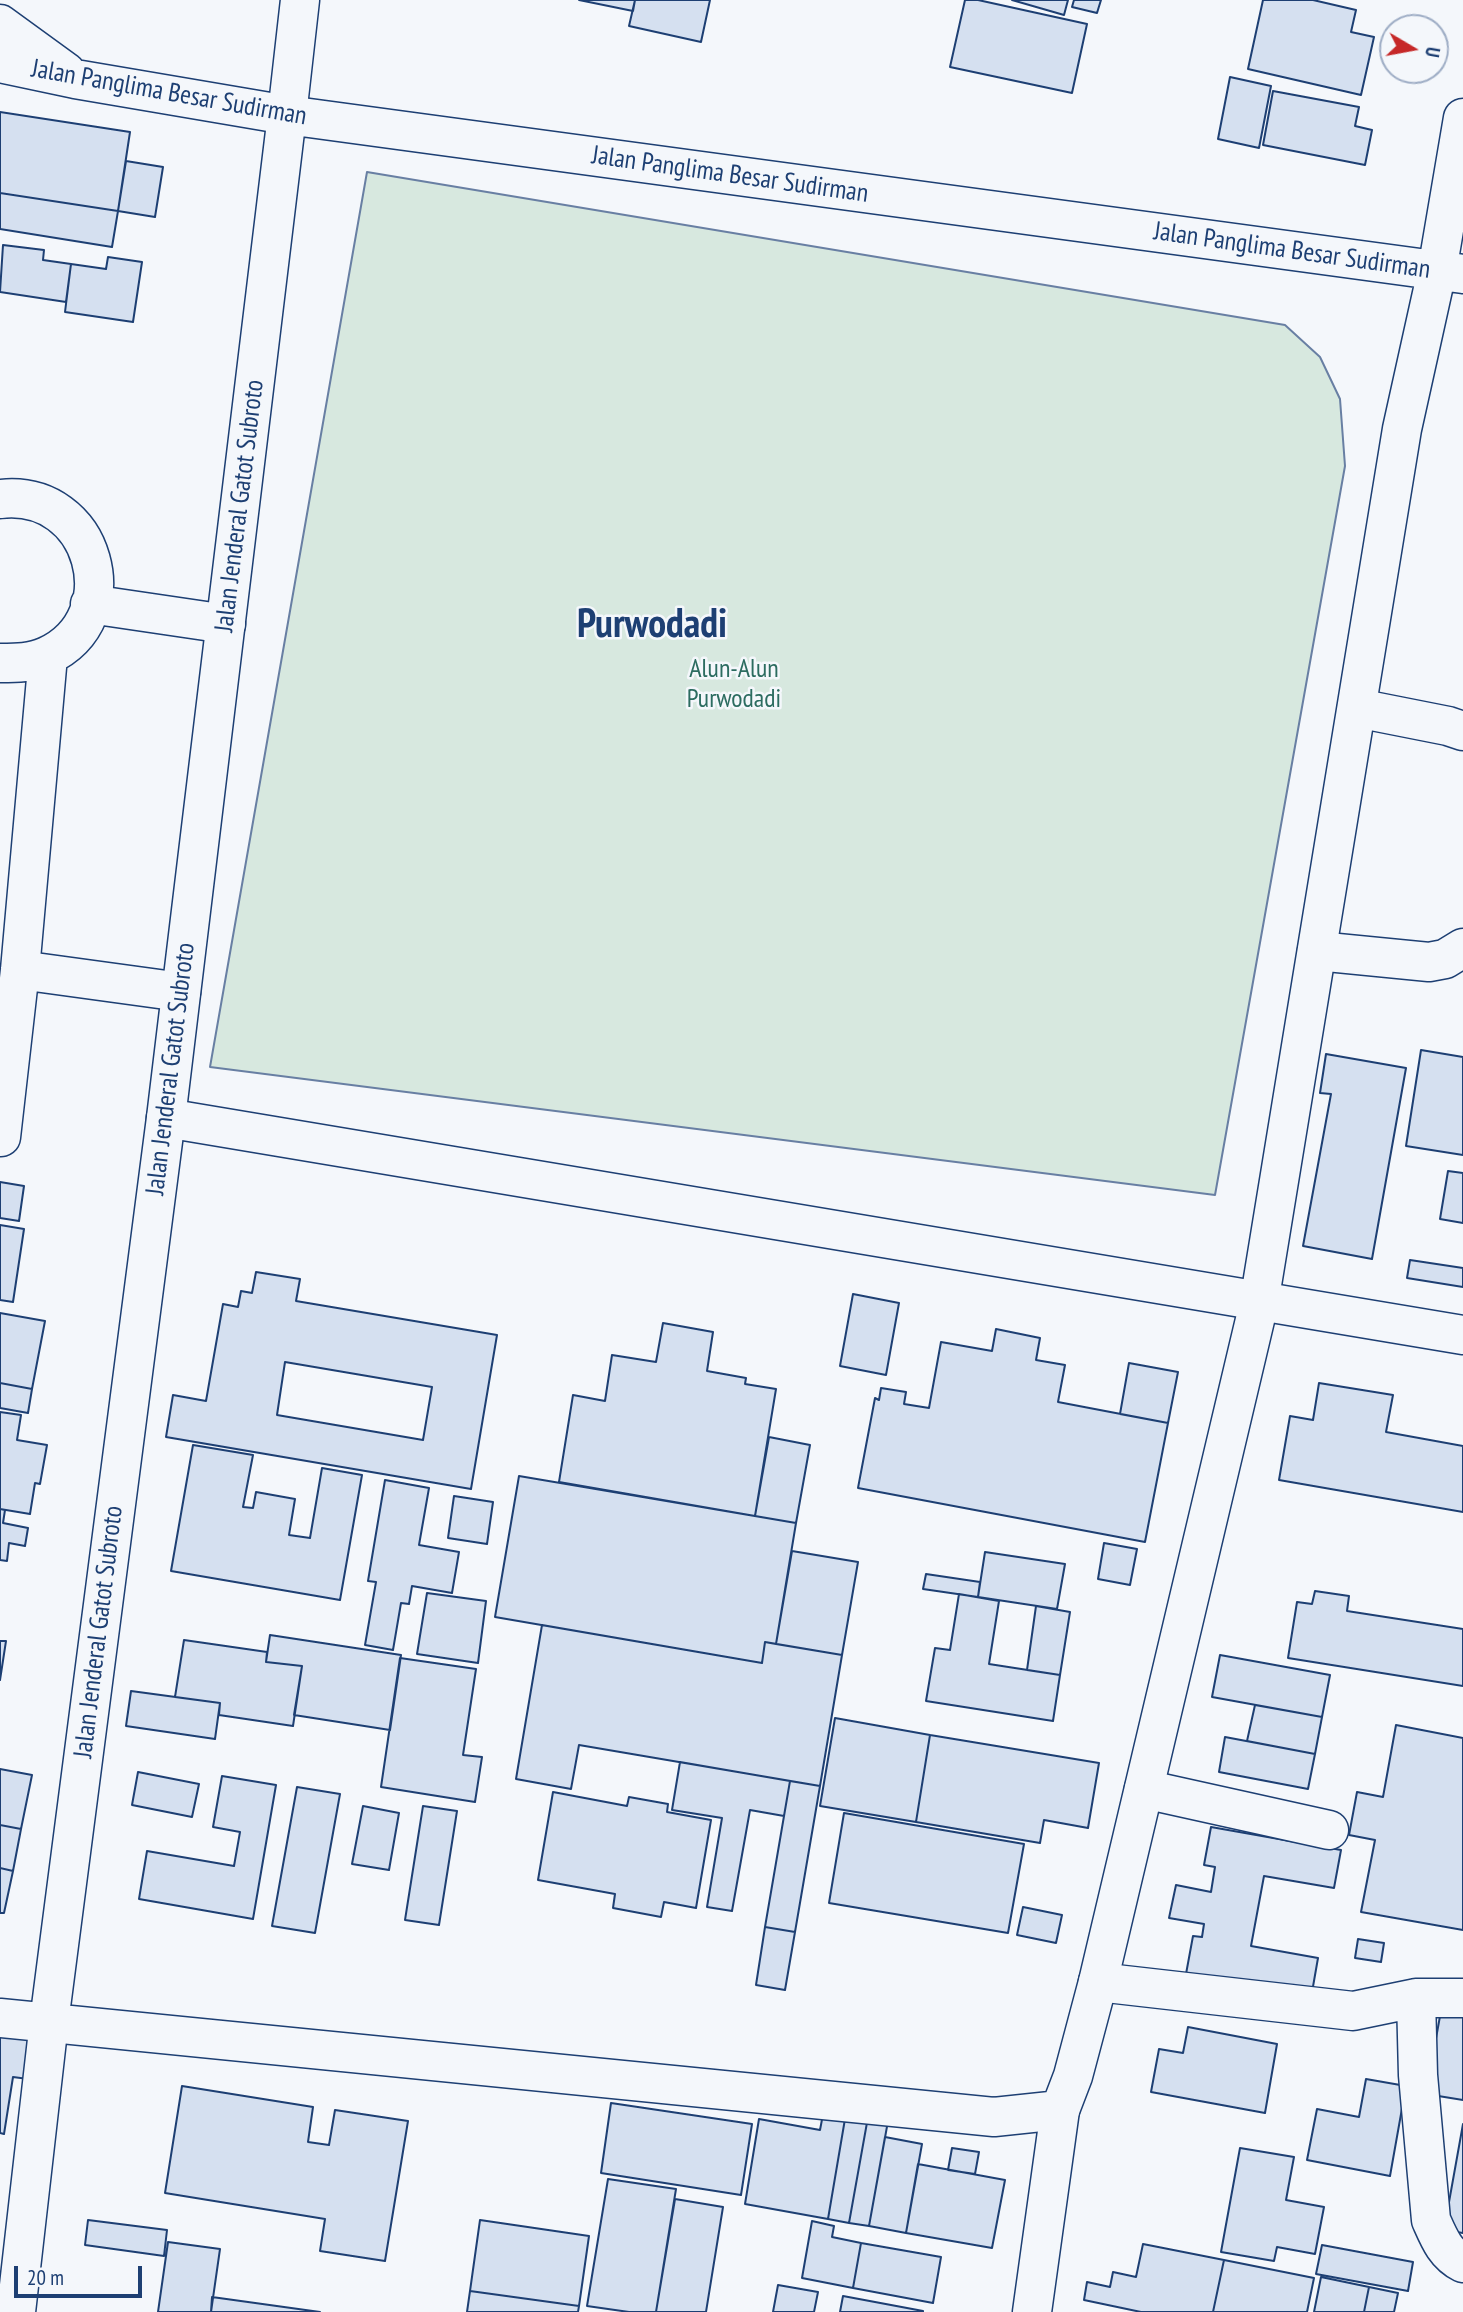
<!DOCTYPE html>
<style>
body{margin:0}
#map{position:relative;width:1463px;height:2312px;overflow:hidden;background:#f4f7fb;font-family:"PT Sans Narrow",sans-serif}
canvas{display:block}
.north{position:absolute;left:1379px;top:14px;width:70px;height:70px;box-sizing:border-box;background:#f4f7fb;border:2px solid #9eadc5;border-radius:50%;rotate:100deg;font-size:19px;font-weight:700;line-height:28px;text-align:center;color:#1d3f73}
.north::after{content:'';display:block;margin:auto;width:24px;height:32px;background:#c62828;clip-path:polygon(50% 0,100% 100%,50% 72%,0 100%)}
.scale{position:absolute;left:14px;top:2266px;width:128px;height:32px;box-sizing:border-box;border:4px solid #1d3f73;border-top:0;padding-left:9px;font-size:21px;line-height:24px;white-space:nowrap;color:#1d3f73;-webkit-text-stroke:5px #f4f7fb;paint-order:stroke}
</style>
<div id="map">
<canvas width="1463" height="2312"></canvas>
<div class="north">U</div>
<div class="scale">20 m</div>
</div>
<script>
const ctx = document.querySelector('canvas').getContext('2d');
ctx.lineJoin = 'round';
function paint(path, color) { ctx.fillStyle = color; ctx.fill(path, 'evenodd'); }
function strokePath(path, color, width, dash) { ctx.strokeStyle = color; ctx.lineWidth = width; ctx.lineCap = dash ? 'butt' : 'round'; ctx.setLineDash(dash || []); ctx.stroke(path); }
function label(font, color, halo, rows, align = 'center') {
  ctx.font = font + ' "PT Sans Narrow",sans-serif'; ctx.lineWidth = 5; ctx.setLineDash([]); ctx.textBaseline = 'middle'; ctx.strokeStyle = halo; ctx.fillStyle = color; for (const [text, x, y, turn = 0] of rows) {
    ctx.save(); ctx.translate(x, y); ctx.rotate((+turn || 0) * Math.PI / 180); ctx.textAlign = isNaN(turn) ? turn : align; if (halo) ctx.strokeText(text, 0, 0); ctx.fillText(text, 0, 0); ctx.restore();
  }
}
const green = new Path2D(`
 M367,172L1285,325L1320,357L1340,399L1345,466L1215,1195L210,1067Z`);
const building = new Path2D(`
 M579,0H635L633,11Z
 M635,0H710L701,42L629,26Z
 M965,0H978L1087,24L1072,93L950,67Z
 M1012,0H1068L1064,15Z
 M1074,0H1101L1097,13L1072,7Z
 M1263,0H1313L1356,10L1351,32L1374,37L1361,95L1248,69Z
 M1230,77L1271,86L1259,148L1218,139Z
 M1273,91L1359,107L1355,126L1372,130L1365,165L1263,145Z
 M0,112L130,132L118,211L0,193Z
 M126,161L163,167L155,217L118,211Z
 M0,193L118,211L112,247L0,229Z
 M3,245L44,250L43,260L71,264L66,302L0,292Z
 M108,257L142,262L133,322L65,312L71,264L106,269Z
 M1421,1050L1463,1057V1155L1406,1146Z
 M1326,1054L1406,1068L1372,1259L1303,1246L1331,1094L1320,1093Z
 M1448,1171L1463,1173V1223L1440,1219Z
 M0,1182L24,1186L19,1221L0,1218Z
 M0,1225L24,1229L13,1302L0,1300Z
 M1410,1260L1463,1268V1287L1407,1278Z
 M256,1272L300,1279L296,1301L497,1335L471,1489L166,1437L173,1395L206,1401L223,1304L238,1307L241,1291L252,1293ZM285,1362L432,1387L423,1440L277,1415Z
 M853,1294L899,1303L886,1375L840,1366Z
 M0,1313L45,1321L32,1389L0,1383Z
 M663,1323L713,1332L707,1371L746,1378L745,1384L776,1389L755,1516L559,1482L573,1395L605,1401L612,1355L656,1362Z
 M996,1329L1040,1338L1036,1360L1065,1365L1058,1402L1168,1423L1145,1542L858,1488L875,1398L879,1400L881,1388L906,1392L904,1404L929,1408L941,1342L992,1351Z
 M1129,1363L1178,1372L1168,1423L1120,1414Z
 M0,1383L32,1389L28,1413L0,1408Z
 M1319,1383L1393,1395L1386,1432L1463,1446V1512L1279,1480L1290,1416L1313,1420Z
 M0,1412L21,1415L17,1440L47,1445L40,1484L35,1483L30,1514L0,1509Z
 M769,1437L810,1445L796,1523L755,1516Z
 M193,1445L253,1455L243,1507L253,1508L256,1492L295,1499L289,1535L310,1538L322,1468L362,1475L340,1600L171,1571Z
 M519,1476L796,1523L776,1644L765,1642L762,1663L495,1617Z
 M385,1480L429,1488L419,1545L459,1552L452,1593L412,1586L409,1604L401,1603L393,1650L365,1645L376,1582L368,1581Z
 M454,1496L493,1502L487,1544L448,1538Z
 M0,1509L5,1510L3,1523L28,1528L25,1546L9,1543L7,1561L0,1560Z
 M1104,1543L1137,1549L1130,1585L1098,1579Z
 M792,1551L858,1562L842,1655L776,1644Z
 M985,1552L1065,1564L1057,1609L978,1597Z
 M926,1574L980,1582L978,1597L923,1589Z
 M1315,1591L1349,1596L1347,1611L1463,1629V1686L1288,1658L1297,1602L1312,1604Z
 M427,1593L486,1601L478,1663L417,1654Z
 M959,1594L999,1601L989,1664L1060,1675L1053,1721L926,1701L935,1648L950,1650Z
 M1036,1606L1070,1612L1060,1675L1027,1670Z
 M542,1625L762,1663L765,1642L842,1655L820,1786L579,1745L571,1789L516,1779Z
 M270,1635L401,1655L390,1730L294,1715L302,1666L266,1662Z
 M184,1640L267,1652L266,1662L302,1666L293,1726L219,1715L220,1703L175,1697Z
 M0,1641H6L0,1680Z
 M1220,1655L1330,1675L1322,1717L1212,1697Z
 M400,1658L476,1669L463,1755L482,1757L475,1802L381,1787Z
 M131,1691L220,1703L215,1739L126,1726Z
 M1255,1705L1322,1717L1315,1754L1247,1741Z
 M835,1718L930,1735L916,1822L820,1806Z
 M1396,1725L1463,1738V1930L1361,1912L1375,1840L1349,1835L1357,1792L1383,1797Z
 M930,1735L1099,1763L1088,1828L1044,1820L1040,1843L916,1822Z
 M1225,1737L1315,1754L1308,1789L1219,1772Z
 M680,1762L790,1781L784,1816L750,1810L732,1911L707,1907L722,1818L672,1810Z
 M0,1769L32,1775L21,1829L0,1825Z
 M138,1772L199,1784L192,1817L132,1805Z
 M222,1776L276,1785L253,1919L139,1899L147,1851L234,1866L240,1832L213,1827Z
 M790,1781L820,1786L795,1932L765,1927Z
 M297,1787L340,1794L315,1933L272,1926Z
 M553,1792L627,1806L629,1797L668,1804L667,1812L711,1820L696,1908L664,1902L661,1917L613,1908L615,1894L538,1880Z
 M363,1806L399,1813L389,1870L352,1864Z
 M423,1806L457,1811L439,1925L405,1920Z
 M844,1813L1024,1844L1008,1933L829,1903Z
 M0,1825L21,1829L13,1871L0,1868Z
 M1211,1827L1341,1850L1334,1888L1264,1876L1251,1946L1318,1958L1311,1998L1186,1974L1193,1936L1202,1937L1204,1924L1169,1918L1176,1885L1211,1892L1215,1867L1204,1865Z
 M0,1868L13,1871L4,1913H0Z
 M1023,1907L1062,1915L1056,1943L1017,1935Z
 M765,1927L795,1932L785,1990L756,1985Z
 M1358,1939L1384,1943L1381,1962L1355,1958Z
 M1442,2005L1463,2009V2100L1426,2094Z
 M1188,2027L1277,2044L1265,2113L1151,2092L1159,2049L1183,2053Z
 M0,2034L34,2040L28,2079L13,2077L4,2134L0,2133Z
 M1366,2079L1406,2086L1390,2176L1307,2160L1317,2109L1359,2117Z
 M182,2086L313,2107L308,2142L329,2145L335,2110L408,2121L385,2261L320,2251L325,2219L165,2193Z
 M611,2103L752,2124L741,2195L601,2173Z
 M824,2109L846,2113L828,2219L745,2204L759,2119L820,2130Z
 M846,2113L868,2117L849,2223L828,2219Z
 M868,2117L888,2121L869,2226L849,2223Z
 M1463,2124V2233L1444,2230Z
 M885,2137L922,2144L906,2233L869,2226Z
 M952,2148L979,2152L975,2174L948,2170Z
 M1240,2148L1294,2157L1286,2200L1324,2207L1315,2254L1277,2247L1274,2261L1221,2252Z
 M918,2164L1005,2180L992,2248L906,2233Z
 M608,2179L676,2189L656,2312H629L587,2306Z
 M675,2199L723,2207L706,2312H656Z
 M88,2220L167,2230L164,2256L85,2245Z
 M480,2220L589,2236L579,2306L470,2291Z
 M812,2221L834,2226L832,2237L861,2243L853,2288L802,2278Z
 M168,2242L220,2249L211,2312H158Z
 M861,2243L941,2257L933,2303L853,2288Z
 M1143,2244L1224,2260L1213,2312H1141L1084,2300L1087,2282L1110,2287L1113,2272L1136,2277Z
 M1322,2245L1413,2262L1408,2291L1316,2274Z
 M1224,2260L1314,2278L1307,2312H1213Z
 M1321,2277L1369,2287L1364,2312H1314Z
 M778,2285L818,2292L814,2312H773Z
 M1369,2287L1398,2293L1394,2312H1364Z
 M470,2291L579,2306L578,2312H467Z
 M843,2296L923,2311V2312H840Z
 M212,2297L320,2312H211Z`);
const minor = new Path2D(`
 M287,115L300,0
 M0,499C96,488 130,618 47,656C32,663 16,663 0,663
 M90,604L226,624
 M1357,708L1448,726L1463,731
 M1317,951L1429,962L1445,959L1463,948
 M20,970L181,992
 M166,1118L1463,1335
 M1,1137L20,970L48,656
 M1144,1789L1329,1830
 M1098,1982L1353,2011L1416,1998H1463
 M1416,1998L1418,2075L1431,2220C1439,2238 1445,2254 1463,2263
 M16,2312L49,2022
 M1032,2312L1060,2110`);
const major = new Path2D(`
 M0,24L66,72
 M0,63L75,79L287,115L1463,274
 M0,2018L994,2117L1060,2110L1073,2076L1098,1982L1259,1303L1402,429L1437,271L1463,118
 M49,2022L166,1118L287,115`);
const streetNames = [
 ["Jalan Panglima Besar Sudirman",169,93,10],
 ["Jalan Panglima Besar Sudirman",730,175,8],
 ["Jalan Panglima Besar Sudirman",1292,251,8],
 ["Jalan Jenderal Gatot Subroto",240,506,-83],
 ["Jalan Jenderal Gatot Subroto",171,1069,-83],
 ["Jalan Jenderal Gatot Subroto",99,1632,-83]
];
const parkNames = [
 ["Alun-Alun",734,670],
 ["Purwodadi",734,700]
];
const townNames = [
 ["Purwodadi",652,626]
];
paint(green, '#d7e8df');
strokePath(green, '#687fa3', 2);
paint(building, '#d5e0f0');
strokePath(building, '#1d3f73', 2);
strokePath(minor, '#1d3f73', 41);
strokePath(major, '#1d3f73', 41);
strokePath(minor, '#f4f7fb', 38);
strokePath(major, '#f4f7fb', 38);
label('26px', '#1d3f73', '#f4f7fb', streetNames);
label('26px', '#2c6c60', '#f4f7fb', parkNames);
label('bold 40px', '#1d3f73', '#f4f7fb', townNames);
</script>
